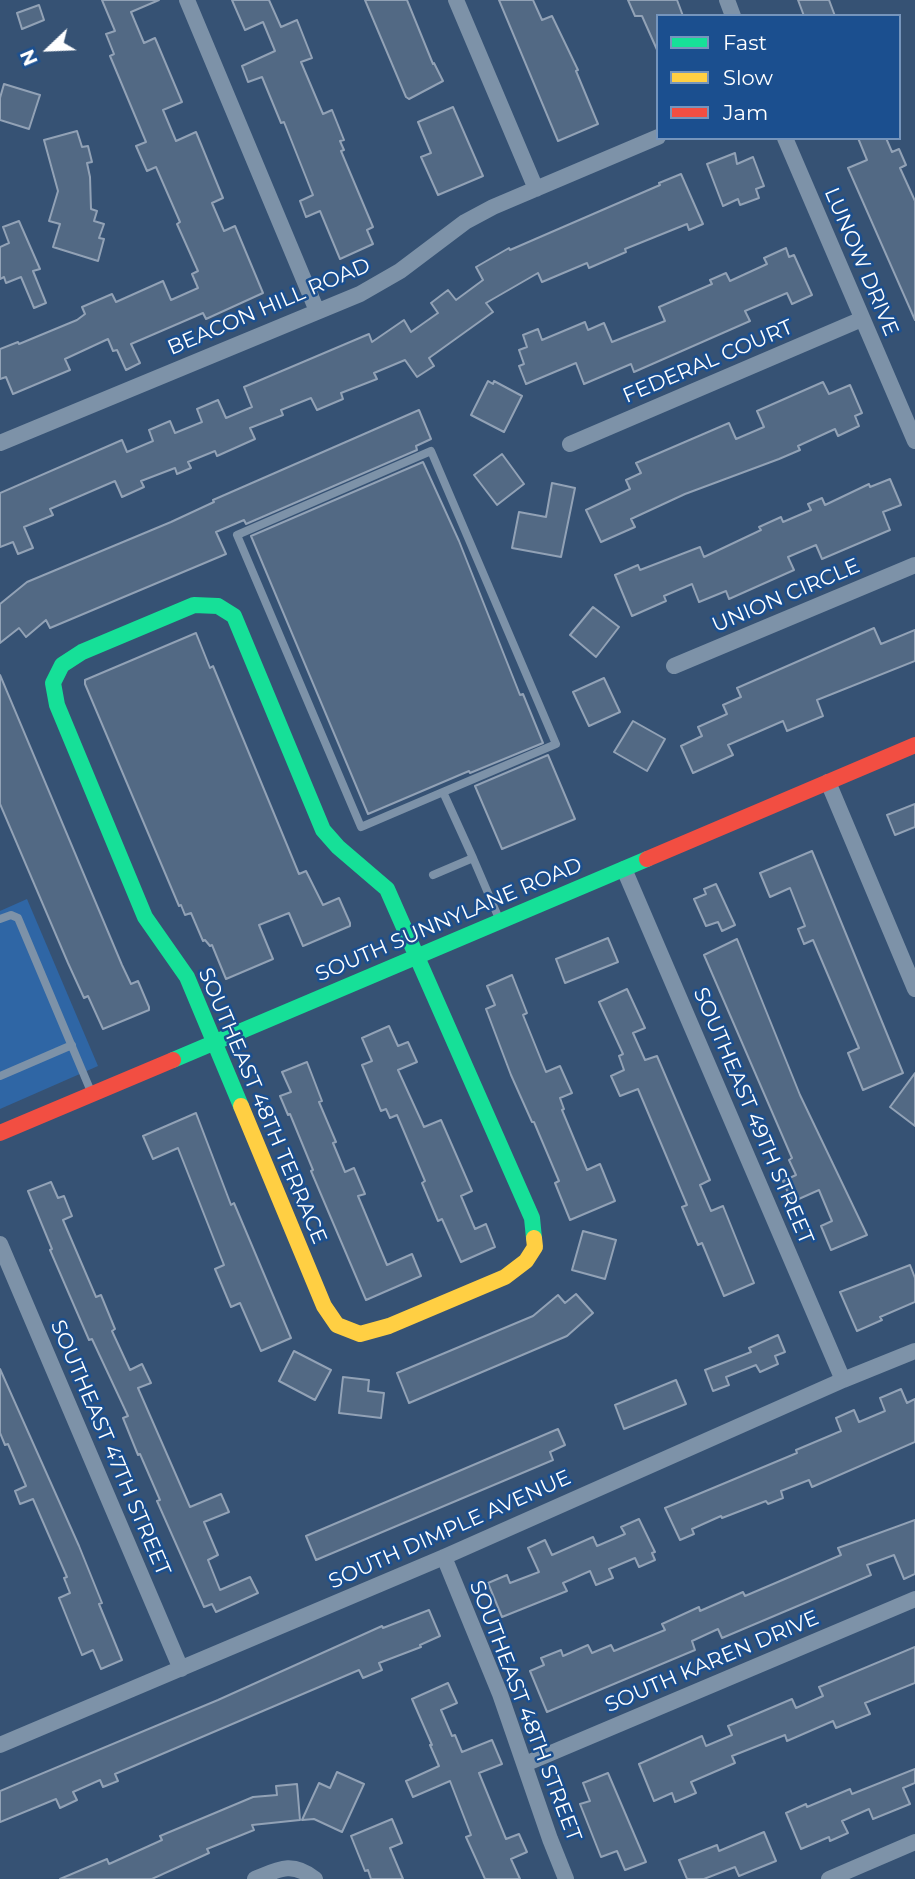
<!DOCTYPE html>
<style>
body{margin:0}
#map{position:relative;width:915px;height:1879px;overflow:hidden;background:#365274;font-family:Montserrat,sans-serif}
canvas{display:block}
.legend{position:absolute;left:656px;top:14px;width:245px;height:126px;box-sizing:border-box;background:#1b4f8f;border:2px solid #7695bc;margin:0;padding:9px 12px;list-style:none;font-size:21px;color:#fff}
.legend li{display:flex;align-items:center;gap:14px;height:35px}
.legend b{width:35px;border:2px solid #7695bc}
.north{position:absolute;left:14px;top:14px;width:70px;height:70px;-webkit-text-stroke:5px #1b4f8f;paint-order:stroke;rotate:247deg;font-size:19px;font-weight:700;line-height:28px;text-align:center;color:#fff}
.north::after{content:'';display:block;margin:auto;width:24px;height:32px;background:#fff;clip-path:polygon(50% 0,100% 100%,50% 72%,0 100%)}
</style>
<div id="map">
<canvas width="915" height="1879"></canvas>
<ul class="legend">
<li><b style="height:9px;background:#16e098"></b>Fast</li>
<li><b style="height:9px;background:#ffcf43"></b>Slow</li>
<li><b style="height:9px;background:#f24e42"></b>Jam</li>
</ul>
<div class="north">N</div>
</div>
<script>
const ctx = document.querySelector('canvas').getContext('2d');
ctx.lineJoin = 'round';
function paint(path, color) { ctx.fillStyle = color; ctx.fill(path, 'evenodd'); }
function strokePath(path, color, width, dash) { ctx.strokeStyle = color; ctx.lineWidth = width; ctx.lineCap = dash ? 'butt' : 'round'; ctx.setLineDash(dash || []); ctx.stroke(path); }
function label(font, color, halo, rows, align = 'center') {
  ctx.font = font + ' Montserrat,sans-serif'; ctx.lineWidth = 5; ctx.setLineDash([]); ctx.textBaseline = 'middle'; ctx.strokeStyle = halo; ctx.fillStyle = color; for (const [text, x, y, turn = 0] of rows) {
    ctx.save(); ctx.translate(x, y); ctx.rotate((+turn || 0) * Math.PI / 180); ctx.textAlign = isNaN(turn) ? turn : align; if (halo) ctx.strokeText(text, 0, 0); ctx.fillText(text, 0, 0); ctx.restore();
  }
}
const green = new Path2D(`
 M27,899L98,1066L0,1109V911Z`);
const building = new Path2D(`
 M102,0H159L131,12L144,43L155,38L182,102L163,110L176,141L196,132L223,198L212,203L224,231L235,226L263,293L206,319L203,313L131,344L140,363L126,370L117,350L113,351L108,339L65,359L70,370L13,394L6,377L0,379V349L18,342L19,344L77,320L85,314L82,307L112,294L116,302L163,281L171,300L198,288L192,274L198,271L177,224L180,222L156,167L147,171L136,146L146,142L110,56L114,54L106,34L115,31Z
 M232,0H269L281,27L297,20L312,58L301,62L323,114L332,110L344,140L340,141L344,150L341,151L373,227L367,230L373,244L340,259L320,211L306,217L300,201L313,195L284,122L281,123L262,77L248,82L242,66L275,51L263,22L245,30Z
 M365,0H407L433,64L434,63L443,81L409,99L406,97Z
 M499,0H533L542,20L552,16L578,70L576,71L598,124L558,141Z
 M628,0H677L683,16H658V52L642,16H635Z
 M798,0H829L835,16H804Z
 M39,5L44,20L22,29L17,13Z
 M4,84L40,95L29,129L0,120V98Z
 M453,107L483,176L438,195L421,157L431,153L418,122Z
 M77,131L82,147L88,146L92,162L87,163L90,177L91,209L97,211L94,221L104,224L99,238L104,239L98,261L53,247L60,224L49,221L58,191L44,140Z
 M858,138H886L892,152L899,149L906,165L900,168L915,201V320L848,168L867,160Z
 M735,153L737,164L753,157L764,186L756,189L759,198L740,205L738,199L723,206L707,164Z
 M681,174L703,224L689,230L687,224L625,249L626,252L589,268L587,263L542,282L538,273L486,303L493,312L429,358L434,366L417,377L405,360L374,373L377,379L341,393L343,399L317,410L311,398L281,410L283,415L250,428L255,439L217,456L215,451L188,462L191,468L177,474L175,468L141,481L144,487L122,497L115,481L50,509L53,515L24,527L33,548L18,554L13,542L0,547V493L122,440L127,452L153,441L149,430L170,421L175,433L202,422L197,409L218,400L226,418L252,407L244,387L369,334L372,342L404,320L411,332L438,313L431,303L448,290L456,300L483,280L476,267L509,248L510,250L660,185L659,183Z
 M19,221L40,269L33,271L46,303L34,308L21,277L6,283L4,277L0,279V247L9,243L3,227Z
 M786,248L789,257L794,255L812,295L792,304L787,293L745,311L750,321L634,372L631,364L584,384L576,363L526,384L519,366L524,364L519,350L527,347L523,335L538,329L542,340L585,322L588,330L604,323L612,342L665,321L659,307L712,284L710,280L726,273L730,281L767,264L764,258Z
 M488,381L493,384L494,381L522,396L504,432L471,415Z
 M823,382L829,394L850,385L862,413L855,416L859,426L838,436L835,429L798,446L800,450L779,459L685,494L631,519L635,527L601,542L586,510L630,489L626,480L641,473L636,463L729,423L736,439L764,427L757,411Z
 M419,410L431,439L416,446L417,450L246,524L244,520L216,532L226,554L50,628L46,620L26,637L19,628L0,643V604L27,582L171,522L214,502L213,500Z
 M502,454L524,484L497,505L474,475Z
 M423,462L459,541L520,695L523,694L543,743L470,773L469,771L368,814L251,536Z
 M890,479L901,505L883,512L890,530L822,559L816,545L788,557L794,570L729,599L726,591L699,602L692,584L664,596L666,601L632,616L615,575L638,565L640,570L700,547L704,557L761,530L759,527L781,517L783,522L811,510L808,504L822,498L825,505L869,484L870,487Z
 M552,483L575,488L561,557L512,548L519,512L546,517Z
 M593,607L619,627L596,657L570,635Z
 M874,628L881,644L915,630V661L817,700L823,716L787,731L783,721L728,745L733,755L693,773L681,746L702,736L698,727L727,714L723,705L741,697L737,688Z
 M196,633L210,668L213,666L299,874L306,871L323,905L339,898L350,923V926L303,946L289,913L259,925L273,959L226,979L212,945L210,946L205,940L203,941L191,913L185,915L181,905L179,906L85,684V680Z
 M0,675L122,965L131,984L138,981L149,1007V1010L103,1029L88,996L84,998L68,963L0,804Z
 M604,678L620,712L589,726L573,692Z
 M633,721L665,739L647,771L614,752Z
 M548,755L575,819L502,849L475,786Z
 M915,804V827L895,835L887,815Z
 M812,851L903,1073L863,1090L848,1053L859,1048L813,940L804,944L798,929L805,926L790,888L770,897L760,873Z
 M716,884L735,925L722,931L718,922L706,926L694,899L706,894L704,889Z
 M608,938L618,962L565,983L556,959Z
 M737,939L800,1095L867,1235L831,1250L821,1226L832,1221L819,1190L792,1202L783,1181L796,1175L789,1160L792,1158L704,955Z
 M512,975L527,1013L523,1015L546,1072L560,1066L572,1093L560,1098L564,1109L562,1110L587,1170L600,1164L615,1201L570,1220L555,1183L559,1181L534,1122H532L511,1075L486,1009L495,1005L487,986Z
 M627,989L645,1028L633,1033L645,1060L657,1056L710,1180L700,1185L711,1211L723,1206L754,1283L724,1296L702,1243L698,1245L682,1207L687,1205L638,1089L620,1096L611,1076L624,1070L619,1056L623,1054L599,1002Z
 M389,1026L398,1046L408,1042L417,1062L398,1070L424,1127L441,1120L472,1191L461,1196L475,1229L486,1224L495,1247L461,1262L442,1219L438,1221L422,1183L425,1181L397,1115L390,1118L386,1109L381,1111L362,1065L372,1061L362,1038Z
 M307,1062L322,1101L319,1102L336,1142L333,1143L345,1172L354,1168L365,1194L358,1196L387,1265L412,1254L421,1276L366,1300L311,1171L313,1170L290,1114L288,1115L280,1096L291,1092L282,1072Z
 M915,1073V1126L890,1107Z
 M196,1113L231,1205L234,1203L291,1338L261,1351L240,1303L231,1307L215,1269L224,1265L178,1148L153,1159L143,1136Z
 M51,1182L58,1198L64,1196L72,1216L63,1220L96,1297L101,1295L115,1329L112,1331L130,1370L142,1364L151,1383L138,1388L190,1507L221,1494L229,1512L204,1522L218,1555L208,1560L220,1590L250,1577L258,1593L216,1612L212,1604L204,1607L157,1501L160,1500L140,1454L138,1455L123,1418L128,1416L92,1339L89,1340L50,1250L52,1249L28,1191Z
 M583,1231L616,1240L605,1279L572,1270Z
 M910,1265L915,1278V1302L880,1317L882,1320L857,1331L840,1292Z
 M576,1294L593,1313L567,1336L409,1403L397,1373L533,1316L558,1295L565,1303Z
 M778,1335L785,1352L775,1356L778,1364L760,1372L756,1365L726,1377L729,1385L713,1391L705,1370L751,1352L749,1348Z
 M294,1351L331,1370L315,1400L279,1381Z
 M0,1369L79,1546L102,1603L99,1604L122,1660L101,1669L93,1650L82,1655L59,1598L70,1593L64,1578L67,1577L33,1499L20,1504L15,1491L26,1486L8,1444L5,1445L0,1433Z
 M343,1377L369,1380L368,1391L384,1393L381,1418L339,1413Z
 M676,1380L686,1404L624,1429L615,1405Z
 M901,1389L907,1403L915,1399V1442L812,1487L809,1480L781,1491L783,1498L768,1504L766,1501L722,1518L721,1516L692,1529L694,1534L680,1540L665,1508L797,1453L796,1450L841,1431L836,1418L854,1410L859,1422L885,1411L880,1398Z
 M558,1429L565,1445L550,1452L553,1460L316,1560L306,1536Z
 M639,1519L655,1552L652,1553L655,1560L639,1567L635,1558L609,1569L613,1578L596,1585L590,1571L563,1583L567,1591L502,1617L488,1583L507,1575L510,1583L539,1572L528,1548L545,1540L552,1555L593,1537L597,1546L625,1534L621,1527Z
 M915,1520V1574L904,1579L894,1555L867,1565L871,1575L722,1638L718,1629L692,1641L695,1650L547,1712L530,1671L544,1665L541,1658L561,1650L563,1656L588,1645L592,1653L611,1645L614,1651L665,1630L662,1624L699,1607L700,1611L743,1592L745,1596L841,1555L838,1548Z
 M429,1610L440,1636L420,1645L421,1647L379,1663L382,1670L363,1678L359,1670L115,1774L118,1781L103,1787L100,1780L73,1792L77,1800L60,1808L56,1799L0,1822V1791L218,1700L382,1626L383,1628Z
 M915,1647V1683L865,1703L870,1714L836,1728L833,1721L787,1741L785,1735L732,1756L735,1763L691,1782L696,1793L675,1802L672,1793L654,1801L639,1764L702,1736L706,1746L732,1735L728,1726L792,1699L796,1708L823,1696L819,1687Z
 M448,1683L457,1703L441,1710L452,1736L455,1735L462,1752L492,1740L502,1764L479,1773L506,1839L519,1834L527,1852L511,1859L520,1879H485L466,1837L471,1835L450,1781L413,1797L406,1781L439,1766L430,1745H432L412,1699Z
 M915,1769V1783L903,1788L910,1804L873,1819L869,1809L842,1821L848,1833L830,1841L829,1837L801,1849L786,1813L806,1804L807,1807L850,1789L852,1794Z
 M337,1772L364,1784L342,1832L314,1819L302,1820L319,1783L330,1788Z
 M608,1773L646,1862L625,1870L617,1851L601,1857L580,1804L590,1801L583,1783Z
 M297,1784L300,1820L252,1825L254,1830L207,1849L209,1853L152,1879H60L107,1859L109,1864L162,1840L160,1836L253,1797L277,1795L276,1786Z
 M392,1819L402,1843L390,1848L403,1879H371L368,1870L365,1871L351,1836Z
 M764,1832L776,1861L739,1876L735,1867L704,1879H687L679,1860L717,1845L719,1851Z`);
const lane = new Path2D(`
 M443,792L556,744L431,451L237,535L361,827L443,792L473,858
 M433,875L473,858L500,921
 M0,919L11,915L18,918L92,1094
 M0,1076L72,1045`);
const street = new Path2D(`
 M187,0L317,311
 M456,0L536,189
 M727,0L733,16
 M785,138L915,441
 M0,443L360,294L400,271L465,222L493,207L658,137
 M570,444L862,319
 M674,666L915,565
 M828,782L915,989
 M624,869L843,1380
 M0,1244L181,1669
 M444,1557L500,1694L550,1839L566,1879
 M0,1745L444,1557L843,1380L915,1351
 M525,1764L915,1599
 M255,1879C279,1869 292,1861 315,1879
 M829,1879L915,1842`);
const fast = new Path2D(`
 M194,605L218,606L234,616L323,830L338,847L387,889L532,1218L534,1238
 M194,605L82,652L62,665L53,683L57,705L145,917L187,977L241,1106
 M173,1060L647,859`);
const slow = new Path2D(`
 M241,1106L324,1306L337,1325L360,1334L389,1326L505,1277L526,1261L535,1247L534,1238`);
const jam = new Path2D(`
 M647,859L915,745
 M0,1133L173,1060`);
const streetNames = [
 ["LUNOW DRIVE",861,262,67],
 ["BEACON HILL ROAD",269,307,-23],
 ["FEDERAL COURT",708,362,-23],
 ["UNION CIRCLE",786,596,-23],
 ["SOUTH SUNNYLANE ROAD",449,920,-23],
 ["SOUTHEAST 48TH TERRACE",262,1106,67],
 ["SOUTHEAST 49TH STREET",753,1116,67],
 ["SOUTHEAST 47TH STREET",110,1448,67],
 ["SOUTH DIMPLE AVENUE",450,1530,-24],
 ["SOUTH KAREN DRIVE",712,1662,-23],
 ["SOUTHEAST 48TH STREET",525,1711,69]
];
paint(green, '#2f66a5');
paint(building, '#526984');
strokePath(building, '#92a2b6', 2);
strokePath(lane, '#7d92a8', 8);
strokePath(street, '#7d92a8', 16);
strokePath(fast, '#16e098', 16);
strokePath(slow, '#ffcf43', 16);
strokePath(jam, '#f24e42', 16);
label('21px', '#fff', '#1b4f8f', streetNames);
</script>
